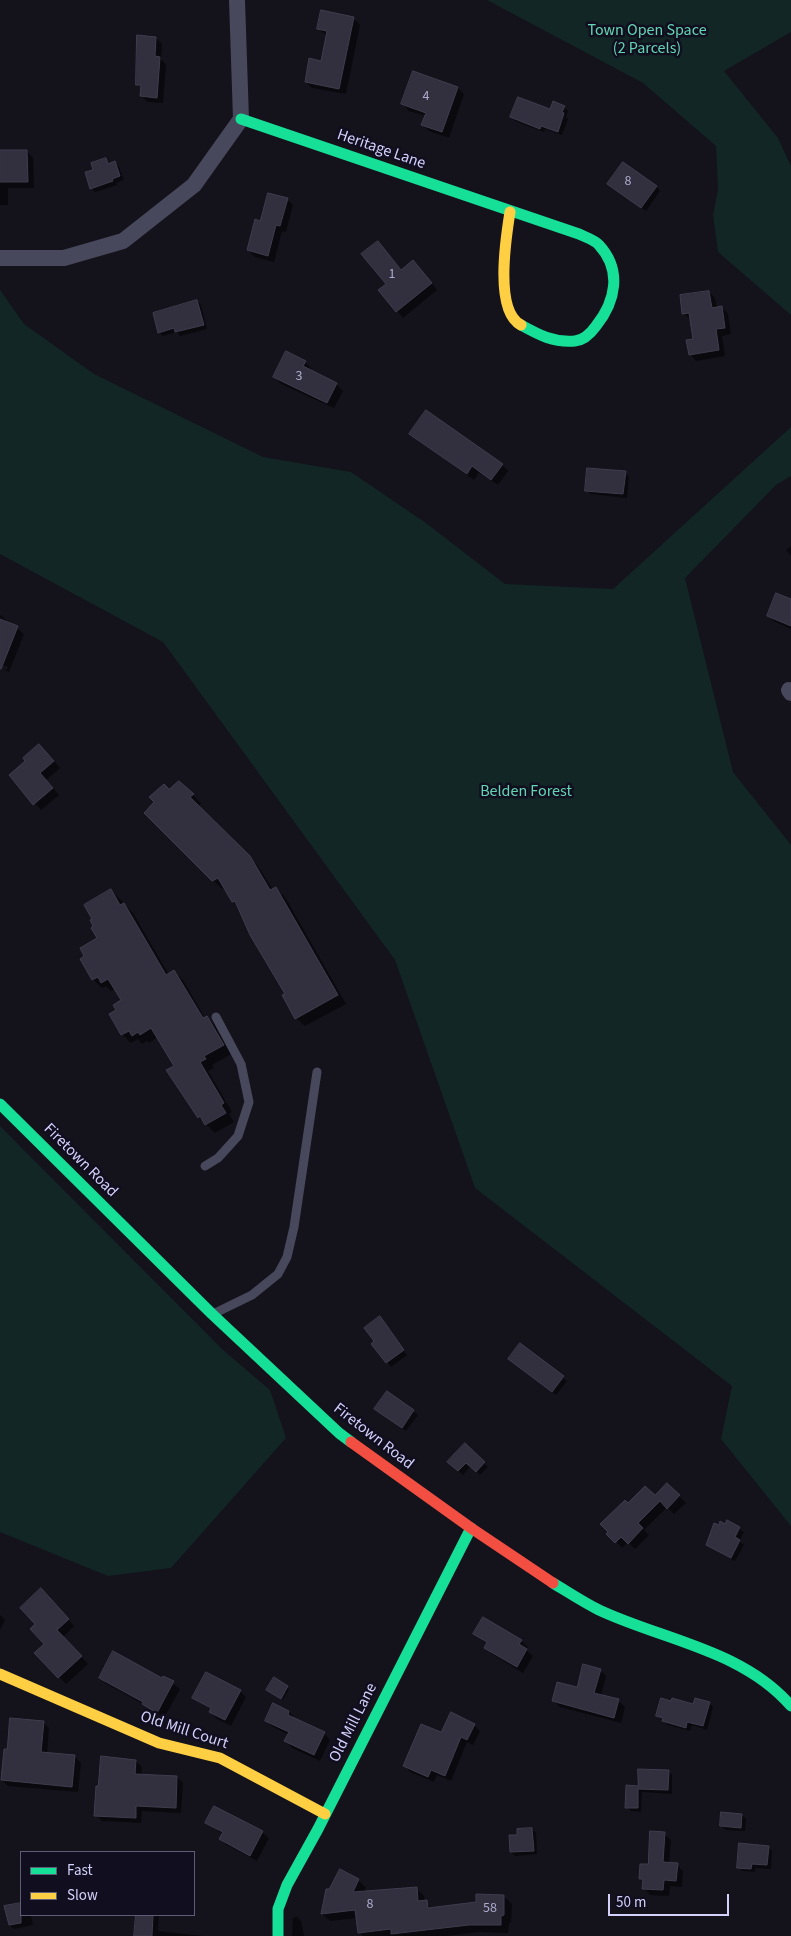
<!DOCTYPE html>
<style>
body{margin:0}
#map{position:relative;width:791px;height:1936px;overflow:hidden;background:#14121b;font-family:"Source Sans 3",sans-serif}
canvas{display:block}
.legend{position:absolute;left:20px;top:1851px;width:175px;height:65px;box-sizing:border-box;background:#110e1f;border:1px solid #5f5c77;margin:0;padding:6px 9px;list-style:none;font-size:15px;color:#d3d1fb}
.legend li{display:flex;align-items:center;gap:10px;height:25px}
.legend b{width:25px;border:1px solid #5f5c77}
.scale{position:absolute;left:608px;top:1894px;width:121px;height:22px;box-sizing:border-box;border:2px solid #d3d1fb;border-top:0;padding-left:6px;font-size:15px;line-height:18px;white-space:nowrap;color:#d3d1fb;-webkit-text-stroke:4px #110e1f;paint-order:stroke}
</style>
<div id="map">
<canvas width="791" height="1936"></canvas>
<ul class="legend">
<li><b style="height:6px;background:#16e098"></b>Fast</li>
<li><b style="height:6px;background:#ffcf43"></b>Slow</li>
</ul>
<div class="scale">50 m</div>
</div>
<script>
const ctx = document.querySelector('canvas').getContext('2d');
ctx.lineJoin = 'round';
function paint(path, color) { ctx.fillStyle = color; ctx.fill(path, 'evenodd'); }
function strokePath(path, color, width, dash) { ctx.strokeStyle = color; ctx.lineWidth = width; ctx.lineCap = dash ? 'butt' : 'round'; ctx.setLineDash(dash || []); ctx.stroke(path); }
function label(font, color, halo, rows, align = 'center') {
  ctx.font = font + ' "Source Sans 3",sans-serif'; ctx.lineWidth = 5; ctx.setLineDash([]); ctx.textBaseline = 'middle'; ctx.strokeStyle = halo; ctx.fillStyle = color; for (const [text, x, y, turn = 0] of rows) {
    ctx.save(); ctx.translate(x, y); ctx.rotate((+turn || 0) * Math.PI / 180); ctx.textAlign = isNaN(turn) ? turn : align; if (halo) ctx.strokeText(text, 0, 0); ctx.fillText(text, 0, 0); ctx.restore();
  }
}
const green = new Path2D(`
 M487,0H791V32L724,71L778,138L791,166V315L718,252L713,215L718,190L716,146L643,83Z
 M0,290L24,324L94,374L263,457L351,472L426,523L505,584L613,589L791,427V476L776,485L685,578L733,772L791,845V1526L721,1439L732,1386L475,1188L395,960L163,642L0,554Z
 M0,1126L223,1350L270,1390L286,1438L171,1568L108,1576L0,1532Z`);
const shadow = new Path2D(`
 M353,18L360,25L346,94L312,88L306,82L322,62L328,36L318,29Z
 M156,38L162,44L161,59L166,65L163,103L148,102L141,96L142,88L137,84Z
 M458,88L464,94L449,138L429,131L423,125L426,116L409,111L403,104Z
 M564,107L568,111L566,117L568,119L562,135L545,129L544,132L515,121L511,117Z
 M27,151L33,158L34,188H8V205H0V152Z
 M105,160L110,165L115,163L119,167L124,180L116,183L117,185L95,192L91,188L94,170Z
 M656,186L660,191L646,211L613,188Z
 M287,199L293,205L286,232L282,231L274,262L255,257L248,250L261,222Z
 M384,249L402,271L420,268L437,290L403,318L397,311L387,285Z
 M709,292L715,298L717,308L722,307L728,314L731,334L722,336L725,356L696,361L690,354L694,340L690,320L684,313Z
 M197,301L201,305L207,329L180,336L177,332L163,336L159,332Z
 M305,362L311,368L310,371L336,384L343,391L334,408L281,384L274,377Z
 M411,434L502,464L508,471L498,485L479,472L474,480Z
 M625,473L629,477L627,498L590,494L586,490Z
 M791,546V556L786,550Z
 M791,601V629L775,622L768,616Z
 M0,615L24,634L9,672L0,668L7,670L8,667L0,664Z
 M46,752L60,768L46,780L59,795L41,810L11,775Z
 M169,791L193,795L201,803L198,807L258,866L273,890L276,889L285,897L346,1004L305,1026L296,1018L287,994L239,908L225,888L222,889L146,813Z
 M111,890L133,913L169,975L174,972L183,980L205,1018L207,1017L215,1026L231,1054L212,1065L214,1068L208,1071L232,1112L229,1114L234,1122L215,1133L199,1117L168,1070L175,1066L158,1037L149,1043L147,1041L142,1044L138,1039L131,1043L122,1034L111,1015L118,1011L122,1001L115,989L111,991L106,986L102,988L93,979L81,959L98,939Z
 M380,1318L407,1355L391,1367L373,1344L376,1342Z
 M520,1345L567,1381L556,1395L513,1363Z
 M387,1392L418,1415L406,1431L376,1409Z
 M465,1445L488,1467L480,1475L471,1466L463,1475L449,1462Z
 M667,1484L686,1503L674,1514L667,1507L644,1530L649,1535L635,1549L628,1542L622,1548L602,1524L628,1505L655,1497Z
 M728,1521L744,1532L739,1541L744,1545L735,1561L707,1544L719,1526H726Z
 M47,1596L74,1626L63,1637L88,1664L66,1684L36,1653L46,1644L37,1624Z
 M0,1615L5,1620L0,1630Z
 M483,1619L521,1641L528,1647L526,1650L533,1656L523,1673L492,1654L486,1648L488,1644L474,1634Z
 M600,1670L606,1676L601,1696L618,1700L625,1707L621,1723L560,1707L553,1701L578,1689Z
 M164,1677L180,1689L164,1718L143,1704L107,1684L100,1678L163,1679Z
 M274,1679L289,1689L283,1700L269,1692Z
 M240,1691L246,1697L231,1726L217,1719L211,1712L212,1710L194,1698Z
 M709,1703L713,1707L707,1730L692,1725L690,1731L668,1725L658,1716Z
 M289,1712L295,1718L324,1733L330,1740L320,1761L292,1748L286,1741L289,1735L273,1727L266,1721Z
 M43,1722L49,1728L47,1754L75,1757L81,1763L78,1792L8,1786L2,1780L9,1750Z
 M474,1725L480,1731L473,1745L467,1742L451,1781L437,1775L434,1782L410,1772L405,1766L442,1734Z
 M136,1761L142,1767L141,1775L177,1777L183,1783L181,1813L142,1811L141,1823L102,1821L96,1815Z
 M668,1771L672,1775V1794L642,1792L641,1812L631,1811L627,1807L639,1787Z
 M742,1815L746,1819L745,1831L726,1830L721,1826Z
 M207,1823L262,1832L269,1838L257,1861L227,1845L220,1839L223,1834Z
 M532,1829L536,1833L537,1854L515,1856L511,1852L519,1836Z
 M664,1834L671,1840L669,1864L677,1865L683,1871L682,1887L670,1886L669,1896L650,1895L644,1888V1882L641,1878L649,1866Z
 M768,1847L772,1851L771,1869L755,1868V1872L743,1871L739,1867Z
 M358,1880L366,1888L364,1893L416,1888L424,1896L425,1902L433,1909L477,1903L503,1896L512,1904L511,1923H509L508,1933L478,1932L447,1936H363L360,1932L358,1918L330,1921L322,1914Z
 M21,1904V1915H31L33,1925L14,1929L10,1925L6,1907Z
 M137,1915H159L158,1931L203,1936H136Z
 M297,1917L301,1921L304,1936H292L293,1918Z`);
const building = new Path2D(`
 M321,10L354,17L339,89L305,82L309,58L321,61L327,31L317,29Z
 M137,35L156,37L155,56L160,57L157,98L140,96L141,85H136Z
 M413,71L458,87L442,132L421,125L426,113L401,104Z
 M518,97L550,109L553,101L565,106L562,112L564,113L558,132L541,126L540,129L510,117Z
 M0,150H27L28,182H0Z
 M106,158L108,164L115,161L120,176L112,179L113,181L90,189L85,172L93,170L91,163Z
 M623,162L657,186L641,208L607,184Z
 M268,193L288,198L280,226L276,225L268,256L247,250L255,219L260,221Z
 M378,241L401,270L413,260L432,283L396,312L378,290L386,284L361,254Z
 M709,291L712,308L722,306L725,328L716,329L719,350L689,355L686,340L693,339L689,313L682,314L680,295Z
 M197,300L204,325L175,332L174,328L158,333L153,313Z
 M286,351L306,361L303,366L337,383L327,403L273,377Z
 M426,410L503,464L491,480L472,466L467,474L409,434Z
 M587,468L626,471L623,494L585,491Z
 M776,593L791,599V626L767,616Z
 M0,619L18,626L1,669H0Z
 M39,744L54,761L40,773L53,788L33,805L9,775L25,761L23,758Z
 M179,781L194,794L190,797L250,856L270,890L276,887L338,995L295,1019L282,995L285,994L250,935L235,901L232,902L218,878L212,881L144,813L154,802L149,797L164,784L169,789Z
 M111,889L120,905L124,903L166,975L174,970L203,1018L207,1016L224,1045L204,1056L206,1059L200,1062L224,1103L221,1105L226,1113L205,1125L200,1116L198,1118L166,1070L174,1066L151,1028L140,1035L138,1032L132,1036L129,1031L121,1035L109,1014L116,1010L113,1005L121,1000L108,979L101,983L98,977L92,980L80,959L84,956L80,948L97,938L91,928L93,926L90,920L92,919L84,905Z
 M380,1316L404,1350L386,1363L371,1344L374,1341L364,1328Z
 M520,1343L564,1376L552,1392L508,1359Z
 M387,1391L414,1410L402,1428L374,1409Z
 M465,1443L485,1462L476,1472L466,1463L458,1471L447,1462Z
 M667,1483L680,1495L667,1509L660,1501L638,1523L643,1528L628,1544L621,1537L615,1543L606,1534L608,1532L600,1524L625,1500L628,1503L645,1486L655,1495Z
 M727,1520L740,1527L735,1537L740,1540L731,1558L706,1545L714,1523L719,1525L720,1521L725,1524Z
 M41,1588L69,1619L57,1630L82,1656L58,1678L34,1653L44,1644L30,1629L35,1624L20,1608Z
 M483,1617L522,1640L519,1644L527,1649L517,1667L484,1648L487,1642L473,1634Z
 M113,1651L162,1678L163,1676L174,1681L157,1713L142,1704L143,1702L99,1678Z
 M583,1664L601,1669L594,1693L619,1699L614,1718L552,1701L557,1682L577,1687Z
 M206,1672L241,1690L225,1720L209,1712L211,1708L192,1698Z
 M274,1677L288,1686L281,1699L266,1690Z
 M661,1698L671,1701L672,1698L693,1704L695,1698L710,1702L703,1726L687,1722L686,1728L662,1721L663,1718L656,1716Z
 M273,1703L289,1711L288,1715L325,1732L314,1755L284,1741L289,1732L265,1721Z
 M451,1712L475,1724L467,1740L461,1737L445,1776L431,1770L428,1777L403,1766L421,1724L441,1732Z
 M10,1718L44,1721L41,1752L75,1755L72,1787L1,1780L4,1749H7Z
 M101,1756L136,1760L135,1774L177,1776L176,1808L136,1806V1818L94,1816L96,1786H98Z
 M638,1769L669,1770L668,1790L638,1789V1808H625L626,1785L638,1786Z
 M214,1806L263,1831L250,1856L219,1839L223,1832L205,1823Z
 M721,1812L742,1814L741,1828L720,1826Z
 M532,1828L534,1851L510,1852L509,1835H517V1829Z
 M650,1831L665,1832L663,1862L678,1863L676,1881L664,1880L663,1890L642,1889L643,1879H639L640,1864H648Z
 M739,1843L769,1846L767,1865L752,1864L751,1869L737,1868Z
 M340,1869L359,1879L353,1892L417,1887L418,1901L427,1900L428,1908L476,1902V1894L504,1895V1915L501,1916V1925H469L391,1934V1929L358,1933L355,1910L321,1914L326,1889H329Z
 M21,1903V1923L9,1925L4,1906Z
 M136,1915H153L152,1936H134Z`);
const lane = new Path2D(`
 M205,1166L218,1158L238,1136L249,1102L241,1064L216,1017
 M213,1314L252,1295L278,1274L287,1257L294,1227L317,1072`);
const street = new Path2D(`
 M0,258H64L123,241L194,185L241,119L237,0
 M789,690L791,693`);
const fast = new Path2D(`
 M241,119L579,234C585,237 595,240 599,245C622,270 616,301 596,326C591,333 585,340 575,341C554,343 539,335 521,325
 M0,1104L212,1314L339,1433L351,1442
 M553,1583C568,1592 583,1602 599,1610C663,1640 743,1650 791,1706
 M278,1936V1909L287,1885L318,1829L471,1528`);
const slow = new Path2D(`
 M510,212C506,237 494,311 521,325
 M0,1674L159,1743L220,1758L325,1814`);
const jam = new Path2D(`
 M351,1442L471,1528L553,1583`);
const numberNames = [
 ["4",426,97],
 ["8",628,182],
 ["1",392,275],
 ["3",299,377],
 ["8",370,1905],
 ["58",490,1909]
];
const parkNames = [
 ["Town Open Space",647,31],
 ["(2 Parcels)",647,49],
 ["Belden Forest",526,792]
];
const streetNames = [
 ["Heritage Lane",381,150,19],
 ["Firetown Road",80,1161,45],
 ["Firetown Road",373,1437,38],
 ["Old Mill Lane",354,1723,-63],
 ["Old Mill Court",184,1731,18]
];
paint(green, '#122625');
paint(shadow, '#0007');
paint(building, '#32303e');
strokePath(building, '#3f3d4e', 1);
strokePath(lane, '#48485c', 9);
strokePath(street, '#48485c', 16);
strokePath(fast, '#16e098', 11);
strokePath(slow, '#ffcf43', 11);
strokePath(jam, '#f24e42', 11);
label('14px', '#aba9cc', null, numberNames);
label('16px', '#63d5b3', '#110e1f', parkNames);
label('16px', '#d3d1fb', '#110e1f', streetNames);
</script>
